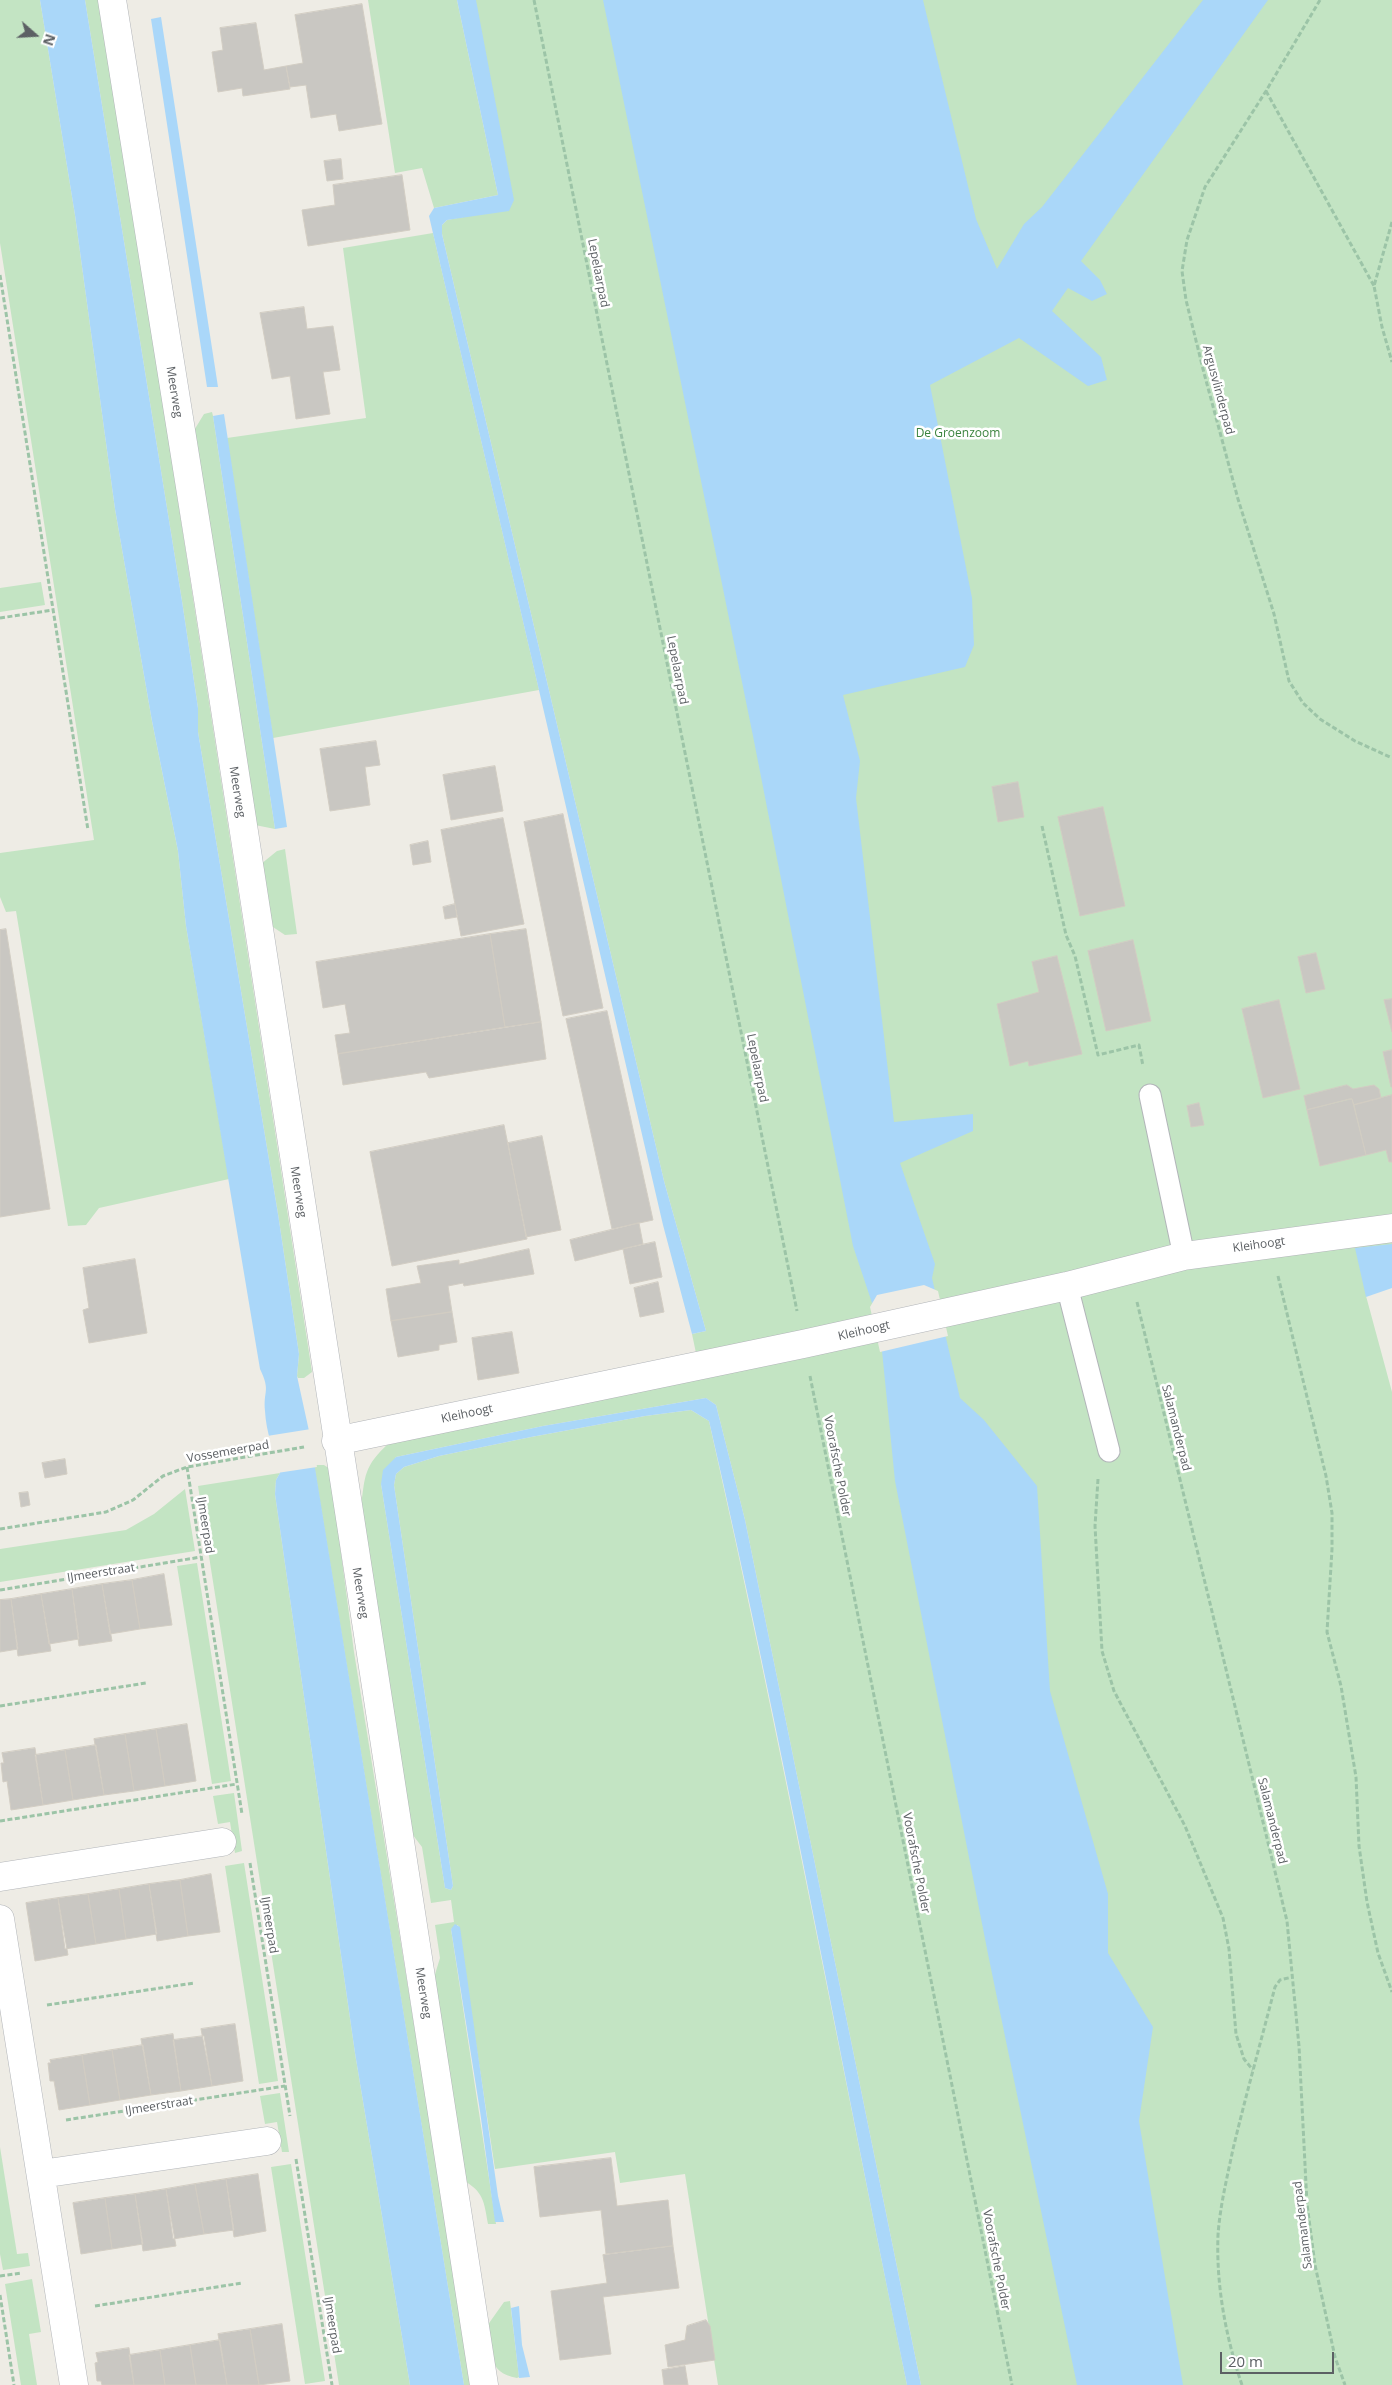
<!DOCTYPE html>
<style>
body{margin:0}
#map{position:relative;width:1392px;height:2385px;overflow:hidden;background:#eeece5;font-family:"Open Sans",sans-serif}
canvas{display:block}
.north{position:absolute;left:10px;top:10px;width:50px;height:50px;-webkit-text-stroke:4px #fff;paint-order:stroke;rotate:109deg;font-size:14px;font-weight:700;line-height:20px;text-align:center;color:#5c6064}
.north::after{content:'';display:block;margin:auto;width:18px;height:22px;background:#5c6064;clip-path:polygon(50% 0,100% 100%,50% 72%,0 100%)}
.scale{position:absolute;left:1220px;top:2352px;width:114px;height:22px;box-sizing:border-box;border:2px solid #5c6064;border-top:0;padding-left:6px;font-size:15px;line-height:18px;white-space:nowrap;color:#5c6064;-webkit-text-stroke:4px #fff;paint-order:stroke}
</style>
<div id="map">
<canvas width="1392" height="2385"></canvas>
<div class="north">N</div>
<div class="scale">20 m</div>
</div>
<script>
const ctx = document.querySelector('canvas').getContext('2d');
ctx.lineJoin = 'round';
function paint(path, color) { ctx.fillStyle = color; ctx.fill(path, 'evenodd'); }
function strokePath(path, color, width, dash) { ctx.strokeStyle = color; ctx.lineWidth = width; ctx.lineCap = dash ? 'butt' : 'round'; ctx.setLineDash(dash || []); ctx.stroke(path); }
function label(font, color, halo, rows, align = 'center') {
  ctx.font = font + ' "Open Sans",sans-serif'; ctx.lineWidth = 5; ctx.setLineDash([]); ctx.textBaseline = 'middle'; ctx.strokeStyle = halo; ctx.fillStyle = color; for (const [text, x, y, turn = 0] of rows) {
    ctx.save(); ctx.translate(x, y); ctx.rotate((+turn || 0) * Math.PI / 180); ctx.textAlign = isNaN(turn) ? turn : align; if (halo) ctx.strokeText(text, 0, 0); ctx.fillText(text, 0, 0); ctx.restore();
  }
}
const green = new Path2D(`
 M0,0H40L75,215L115,509L152,721L178,851L186,926L229,1179L99,1208L86,1225L68,1226L16,911L6,912L0,897V853L94,840L0,243Z
 M85,0H101L312,1372L304,1378H298L297,1376L299,1354L278,1214L198,732V708L182,601Z
 M368,0H457L498,195L434,208L422,168L395,173Z
 M467,0H1392V1279L1366,1296L1392,1392V2385H921L745,1520L716,1405L706,1398L543,1426L396,1457L381,1484L445,1888L451,1890L453,1886L394,1485L396,1474L404,1467L439,1456L531,1437L645,1416L691,1410L709,1421C781,1741 841,2063 907,2385H718L685,2174L620,2183L615,2152L495,2169L458,1925L451,1929L496,2224H488C484,2202 484,2192 463,2180L432,1984L440,1958L435,1925L454,1922L451,1900L431,1903L422,1847L409,1830L361,1507C365,1475 364,1466 389,1443L696,1353L692,1334L706,1331L664,1181L442,234V225L447,220L463,217L507,200Z
 M433,233L539,690L273,738L227,438L366,418L343,248Z
 M212,412L213,416L275,829L255,825L193,432L204,414Z
 M41,582L45,605L0,612V588Z
 M285,849L297,934L285,935L270,925L261,864L277,851Z
 M314,1465H324L330,1469L354,1652L472,2385H464Z
 M280,1473L276,1480L275,1494L355,2053L410,2385H339L198,1486Z
 M185,1489L195,1551L0,1582V1549L126,1530L154,1514Z
 M197,1563L231,1781L212,1784L177,1566Z
 M234,1793L242,1851L235,1853L230,1822L218,1824L213,1796Z
 M244,1863L278,2081L259,2084L225,1866Z
 M280,2093L289,2152H282L277,2122L265,2124L260,2096Z
 M0,2147L17,2254L28,2253L30,2266L3,2270L0,2254Z
 M291,2164L325,2381L305,2384L271,2167Z
 M32,2279L41,2332L29,2334L37,2385H21L5,2284Z
 M510,2301L519,2377L517,2378C487,2373 491,2351 487,2326L504,2302Z`);
const water = new Path2D(`
 M40,0H85L182,601L198,708V732L278,1214L299,1354L297,1376L309,1431L464,2385H410L355,2053L275,1494L276,1480L280,1473C274,1453 266,1432 265,1411C263,1390 271,1392 260,1369L186,926L178,851L152,721L115,509L75,215Z
 M457,0H476L514,200L509,211L447,220L442,225V234L664,1181L706,1331L692,1334L663,1225L429,216L434,208L498,195Z
 M603,0H923L976,219L997,269L1024,224L1042,207L1203,0H1268L1081,261L1100,280L1107,294L1092,301L1068,288L1052,311L1101,357L1107,380L1088,386L1019,338L930,385L972,598L974,645L965,667L843,695L860,761L856,798L894,1122L973,1114V1131L900,1163L935,1264L932,1278L960,1398L984,1420L1037,1486L1050,1691L1108,1894V1953L1153,2027L1139,2121L1183,2385H1077L988,1954L895,1481L882,1351L873,1306L853,1246L753,736Z
 M161,17L218,387H207L151,19Z
 M224,414L287,827L275,829L213,416Z
 M1392,1244V1288L1366,1297L1355,1248Z
 M706,1398L716,1405L745,1520L921,2385H907C841,2064 783,1741 709,1421L691,1410L645,1416L531,1437L439,1456L404,1467L396,1474L394,1485L453,1886L451,1890L445,1888L381,1484L383,1470L396,1457L543,1426Z
 M455,1924L460,1927L498,2196L504,2222H495L480,2111L451,1929Z
 M519,2306L522,2345L530,2377L519,2378L511,2308Z`);
const pier = new Path2D(`
 M924,1285L938,1291L948,1336L880,1352L870,1307L877,1295Z
 M311,1429L317,1467L277,1473L267,1436Z`);
const building = new Path2D(`
 M362,4L382,124L339,131L336,114L311,118L306,85L290,87L286,66L303,63L295,15Z
 M256,23L264,70L286,66L290,89L243,96L242,88L218,92L212,52L223,50L220,28Z
 M341,159L343,179L327,181L324,161Z
 M402,175L410,230L308,246L302,210L335,205L333,185Z
 M304,307L307,329L333,326L340,370L323,372L330,414L296,419L290,376L272,379L260,313Z
 M376,741L380,765L365,767L370,805L330,811L320,749Z
 M495,766L503,811L451,820L443,775Z
 M1018,782L1024,817L998,822L992,787Z
 M1103,807L1125,906L1080,916L1058,817Z
 M563,814L603,1008L563,1016L524,822Z
 M503,818L524,924L461,936L441,830Z
 M428,841L431,862L413,865L410,845Z
 M455,904L457,917L445,919L443,907Z
 M6,929L50,1209L0,1217V930Z
 M526,929L541,1022L505,1027L490,934Z
 M490,934L505,1027L338,1054L335,1035L350,1033L345,1004L323,1008L316,962Z
 M1133,940L1151,1021L1106,1031L1088,951Z
 M1316,953L1325,989L1306,993L1298,957Z
 M1057,956L1082,1054L1029,1066L1028,1061L1010,1066L997,1004L1039,992L1032,962Z
 M1392,999V1032L1384,1000Z
 M1279,1000L1300,1089L1263,1098L1242,1009Z
 M607,1011L653,1220L612,1229L566,1019Z
 M541,1022L546,1059L429,1078L426,1072L343,1085L338,1054Z
 M1392,1050V1087H1391L1383,1052Z
 M1347,1085L1353,1089L1374,1085L1379,1089L1381,1098L1354,1105L1352,1099H1349L1307,1110L1304,1096Z
 M1392,1095V1162H1389L1386,1150L1366,1155L1354,1105Z
 M1352,1099L1366,1155L1320,1166L1307,1110Z
 M1199,1103L1204,1125L1191,1127L1187,1106Z
 M504,1125L527,1239L392,1266L370,1152Z
 M542,1136L561,1230L526,1237L508,1143Z
 M639,1223L643,1244L575,1261L570,1240Z
 M655,1242L662,1277L630,1284L623,1249Z
 M529,1249L534,1274L464,1286L463,1283L448,1286L452,1312L391,1321L386,1289L421,1283L417,1266L459,1260V1264Z
 M135,1259L147,1333L89,1343L83,1310L89,1308L83,1268Z
 M658,1282L664,1312L640,1317L634,1288Z
 M452,1312L457,1342L439,1345V1350L398,1357L391,1321Z
 M512,1332L519,1373L478,1380L472,1338Z
 M65,1459L67,1474L45,1478L42,1463Z
 M28,1492L30,1505L21,1507L19,1493Z
 M164,1574L172,1625L140,1629L132,1580Z
 M132,1580L140,1629L110,1634L102,1584Z
 M102,1584L112,1641L79,1646L72,1589Z
 M72,1589L79,1639L49,1644L41,1594Z
 M41,1594L51,1651L18,1656L11,1599Z
 M11,1599L18,1649L0,1652V1600Z
 M187,1724L196,1781L165,1786L156,1729Z
 M156,1729L165,1786L134,1791L125,1734Z
 M125,1734L134,1791L104,1795L94,1739Z
 M96,1745L104,1795L73,1800L65,1750Z
 M35,1748L43,1805L11,1810L7,1781L3,1782L1,1763H4L2,1753Z
 M65,1750L73,1800L43,1805L35,1755Z
 M211,1874L220,1932L188,1936L180,1880Z
 M180,1880L188,1936L157,1941L149,1884Z
 M149,1884L157,1934L126,1939L119,1889Z
 M119,1889L126,1939L96,1944L88,1894Z
 M88,1894L96,1944L65,1949L58,1898Z
 M58,1898L68,1955L35,1961L26,1903Z
 M235,2024L243,2081L212,2086L201,2029Z
 M173,2034L181,2091L151,2095L141,2039Z
 M204,2036L212,2086L181,2091L173,2040Z
 M143,2045L151,2095L120,2100L112,2050Z
 M112,2050L120,2100L90,2105L82,2055Z
 M82,2055L90,2105L59,2110L54,2081H50L48,2063H51L50,2060Z
 M611,2158L617,2206L668,2200L673,2246L606,2254L601,2210L540,2217L534,2167Z
 M258,2174L266,2231L234,2237L226,2179Z
 M226,2179L234,2230L204,2234L195,2184Z
 M195,2184L204,2234L173,2239L166,2189Z
 M166,2189L176,2246L143,2251L135,2194Z
 M135,2194L143,2244L112,2249L105,2198Z
 M105,2198L112,2249L81,2254L73,2203Z
 M673,2246L679,2288L603,2297L611,2354L560,2360L551,2291L607,2283L603,2255Z
 M706,2320L710,2326L715,2360L668,2367L665,2345L685,2340L687,2326Z
 M282,2324L290,2381L259,2385L250,2329Z
 M250,2329L259,2385H227L218,2334Z
 M220,2340L227,2385H196L190,2345Z
 M190,2345L196,2385H165L160,2350Z
 M129,2348L134,2385H102L101,2381H97L95,2363L98,2362L96,2353Z
 M160,2350L165,2385H134L129,2355Z
 M685,2366L688,2385H664L662,2370Z`);
const path = new Path2D(`
 M534,0L797,1311
 M1320,0L1266,91L1205,187L1187,240L1182,271L1186,300L1204,373L1238,499L1274,614L1289,681L1303,703L1320,719L1355,741L1392,758
 M1266,91L1374,286
 M1392,222L1374,286L1382,327L1392,362
 M0,275L88,830
 M0,618L53,610
 M1042,826L1066,935L1075,956L1098,1055L1139,1045L1143,1066
 M1278,1276L1326,1476L1332,1513V1549L1327,1632L1341,1686L1356,1777L1359,1846L1367,1902L1378,1953L1392,1992
 M1137,1302L1287,1921L1299,2046L1307,2204L1315,2265L1335,2357L1345,2385
 M810,1376L1012,2385
 M187,1467L242,1814
 M1098,1479L1095,1526L1102,1651L1114,1691L1185,1826L1223,1918L1229,1949L1236,2034L1244,2059L1253,2070
 M0,1529L106,1512L133,1500L163,1476L187,1467L304,1447
 M0,1590L201,1557
 M0,1706L146,1683
 M0,1821L237,1784
 M250,1863L290,2116
 M47,2005L194,1983
 M66,2120L285,2086
 M296,2159L332,2385
 M0,2276L22,2273
 M0,2295L14,2385
 M95,2306L242,2283
 M1242,2385C1226,2338 1216,2286 1218,2235C1220,2206 1227,2178 1233,2149C1246,2095 1261,2041 1275,1987L1280,1980L1292,1977`);
const service = new Path2D(`
 M1150,1095L1184,1256
 M1067,1286L1109,1451`);
const minor = new Path2D(`
 M112,0L208,599L484,2385
 M336,1441L803,1344L1067,1286L1184,1256L1392,1228
 M0,1877L222,1842
 M0,1919L74,2385
 M41,2174L267,2141`);
const streetNames = [
 ["Lepelaarpad",598,273,79],
 ["Argusvlinderpad",1218,390,75],
 ["Meerweg",174,392,81],
 ["Lepelaarpad",677,670,79],
 ["Meerweg",237,792,81],
 ["Lepelaarpad",757,1068,79],
 ["Meerweg",298,1192,81],
 ["Kleihoogt",1259,1245,-8],
 ["Kleihoogt",864,1331,-13],
 ["Kleihoogt",467,1414,-12],
 ["Salamanderpad",1176,1428,76],
 ["Vossemeerpad",228,1452,-10],
 ["Voorafsche Polder",837,1466,79],
 ["IJmeerpad",205,1525,81],
 ["IJmeerstraat",101,1573,-9],
 ["Meerweg",360,1593,81],
 ["Salamanderpad",1272,1821,76],
 ["Voorafsche Polder",916,1863,79],
 ["IJmeerpad",269,1925,81],
 ["Meerweg",423,1993,81],
 ["IJmeerstraat",159,2106,-9],
 ["Salamanderpad",1303,2225,-97],
 ["Voorafsche Polder",996,2260,79],
 ["IJmeerpad",332,2325,81]
];
const parkNames = [
 ["De Groenzoom",958,434]
];
paint(green, '#c3e4c3');
paint(water, '#aad7f9');
paint(pier, '#eeece5');
paint(building, '#c9c7c2');
strokePath(building, '#d2cdc3', 1);
strokePath(service, '#b2b5b9', 23);
strokePath(minor, '#b2b5b9', 29);
strokePath(path, '#9cc4a7', 3, [5, 2.5]);
strokePath(service, '#fff', 21);
strokePath(minor, '#fff', 28);
label('12px', '#5c6064', '#fff', streetNames);
label('12px', '#3c843f', '#fff', parkNames);
</script>
